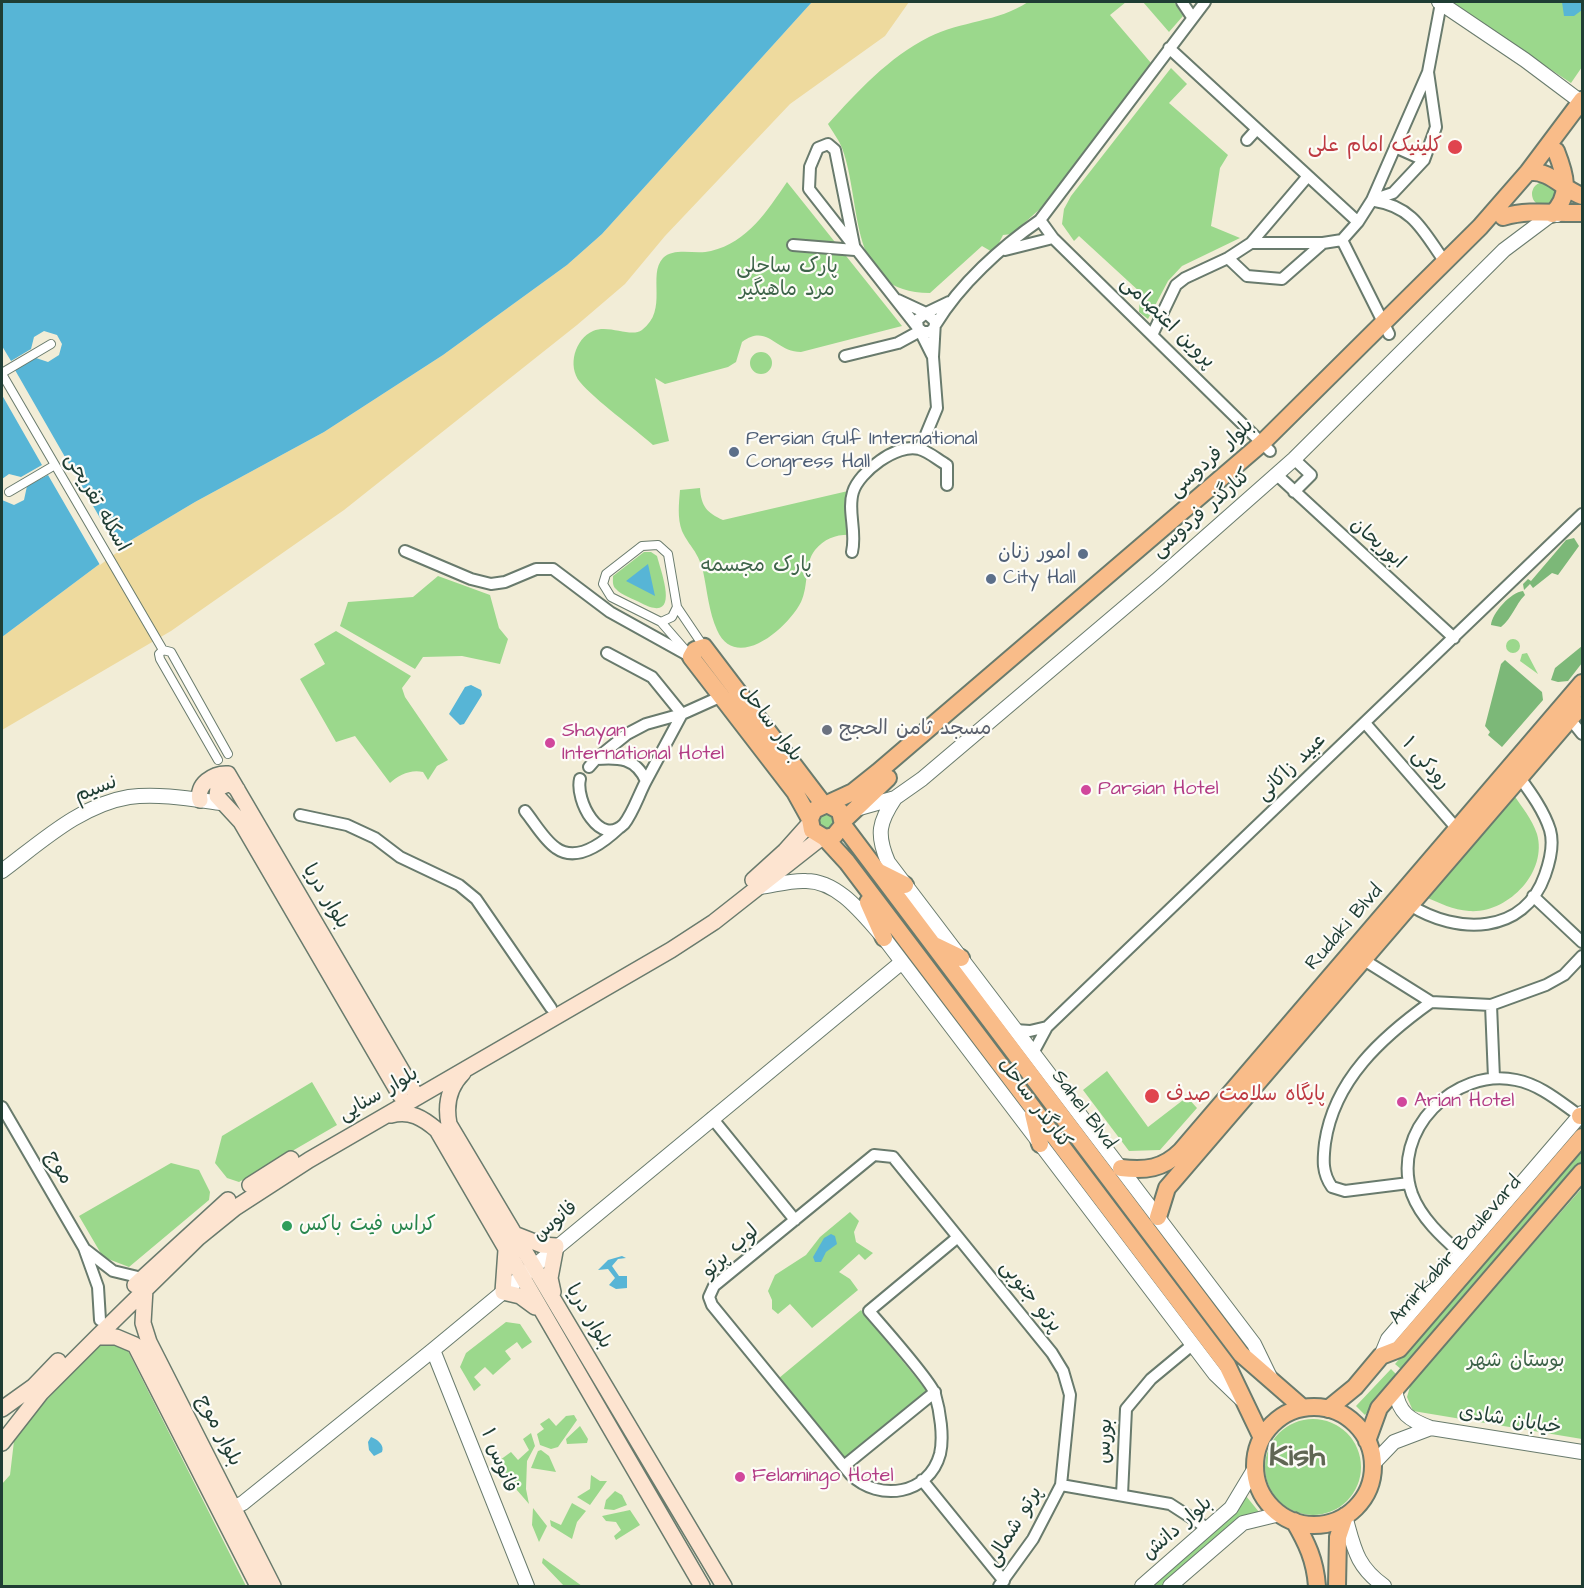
<!DOCTYPE html>
<meta charset="utf-8">
<style>
body{margin:0}
#map{position:relative;width:1584px;height:1588px;overflow:hidden;background:#f2edd7;font-family:"Architects Daughter",sans-serif}
canvas{display:block}
.frame{position:absolute;inset:0;border:3px solid #1f3d34;pointer-events:none}
</style>
<div id="map">
<canvas width="1584" height="1588"></canvas>
<div class="frame"></div>
</div>
<script>
const ctx = document.querySelector('canvas').getContext('2d');
ctx.lineJoin = 'round';
function paint(path, color) { ctx.fillStyle = color; ctx.fill(path, 'evenodd'); }
function strokePath(path, color, width, dash) { ctx.strokeStyle = color; ctx.lineWidth = width; ctx.lineCap = dash ? 'butt' : 'round'; ctx.setLineDash(dash || []); ctx.stroke(path); }
function label(font, color, halo, rows, align = 'center') {
  ctx.font = font + ' "Architects Daughter","Playpen Sans Arabic",sans-serif'; ctx.lineWidth = 4.5; ctx.setLineDash([]); ctx.textBaseline = 'middle'; ctx.strokeStyle = halo; ctx.fillStyle = color; for (const [text, x, y, turn = 0] of rows) {
    ctx.save(); ctx.translate(x, y); ctx.rotate((+turn || 0) * Math.PI / 180); ctx.textAlign = isNaN(turn) ? turn : align; if (halo) ctx.strokeText(text, 0, 0); ctx.fillText(text, 0, 0); ctx.restore();
  }
}
const green = new Path2D(`
 M1028,2H1126L1110,15L1151,63L1041,208L1012,234L1003,235L994,253L982,246L930,293C846,293 863,204 842,148C839,140 832,131 828,124C857,92 889,57 929,37C961,21 998,22 1028,2Z
 M1143,2H1174L1183,16L1169,32Z
 M1449,2H1582V67L1571,83Z
 M1171,68L1187,84L1169,103L1228,155L1220,168L1211,226L1240,238L1182,266L1168,281L1148,319L1139,312L1140,292L1079,236L1074,241L1062,224L1064,209L1071,196Z
 M787,182L902,326L801,352C775,352 768,323 742,342L736,362L728,367L665,384L655,378L669,441L653,445C633,427 596,401 580,382C567,366 575,339 593,331C609,324 631,338 642,330C669,310 647,275 663,258C674,247 696,255 711,251C748,242 767,211 787,182Z
 M1532 194a12 12 0 1 1 24 0a12 12 0 1 1-24 0Z
 M750 363a11 11 0 1 1 22 0a11 11 0 1 1-22 0Z
 M700,488C701,506 707,513 723,520L848,491L852,535C838,534 825,538 815,550C804,564 809,585 801,602C788,628 736,673 717,630C709,613 707,590 703,571C697,549 690,548 682,531C677,518 679,503 680,490Z
 M644,552H651L657,556C662,575 681,624 641,603C634,599 621,595 616,589C612,586 613,580 613,576Z
 M438,576L490,595L499,628L508,639L500,664L462,656L423,657L415,669L340,626L348,602L413,597Z
 M336,631L411,676L402,688L405,697L448,760L437,766L428,780L423,772C411,769 398,775 390,783L355,736L336,742L300,679L325,664L314,644Z
 M1506 646a7 7 0 1 1 14 0a7 7 0 1 1-14 0Z
 M1527,653L1538,674L1520,661L1522,654Z
 M1513,794C1522,807 1532,819 1537,834C1548,873 1507,914 1469,911C1453,910 1440,903 1425,897Z
 M831,812L836,820L828,831L820,828L818,819L821,813Z
 M1107,1071L1148,1127L1187,1097L1197,1108L1160,1150L1129,1151L1083,1090Z
 M312,1082L337,1125L239,1182L227,1178L215,1163L222,1136Z
 M1582,1147V1161L1402,1370L1395,1364Z
 M171,1163L199,1170L210,1192L209,1200L129,1267L103,1257L79,1216Z
 M1582,1188V1439L1413,1411L1407,1397L1411,1383Z
 M850,1212L859,1221L854,1232L856,1242L873,1253L865,1260L859,1254L839,1272L850,1279L858,1290L812,1328L790,1304L778,1314L772,1309V1300L768,1291L775,1275L806,1255L820,1237Z
 M861,1310L927,1391L845,1458L779,1378Z
 M506,1322L520,1324L532,1342L522,1349L517,1342L505,1351L511,1359L493,1375L485,1367L474,1377L481,1385L474,1391L460,1367L466,1353Z
 M102,1341L127,1349L246,1586H2V1484L10,1475L14,1441L25,1423Z
 M1391,1369L1398,1376L1365,1415L1356,1406Z
 M574,1415L577,1420L558,1447L551,1449L540,1445L537,1434L544,1429L540,1424L549,1418L556,1426L566,1416Z
 M1265 1467a48 48 0 1 1 96 0a48 48 0 1 1-96 0Z
 M580,1426L588,1439L587,1443L567,1444L566,1439Z
 M531,1433L535,1446L527,1461L526,1489L529,1504L516,1489L512,1490L500,1460L511,1452L518,1460L529,1450L523,1439Z
 M541,1450L549,1456L556,1472L531,1468L538,1451Z
 M591,1475L600,1481H607L590,1505L577,1497L590,1489Z
 M615,1491L622,1495L627,1505L614,1510L604,1509L606,1500Z
 M1246,1496L1259,1512L1177,1573L1162,1586H1150Z
 M572,1503L586,1511L577,1522L572,1539L551,1526L550,1520L561,1525Z
 M533,1508L547,1526L539,1542L532,1525Z
 M630,1510L640,1525L616,1540L614,1536L621,1530L616,1522L606,1521L602,1516Z
 M543,1558L582,1586H564L542,1563Z`);
const forest = new Path2D(`
 M1574,538L1579,546L1558,575L1552,573L1533,588L1530,584L1524,590L1523,584L1528,579L1531,581L1566,540Z
 M1523,591L1525,595C1515,605 1513,617 1501,627L1491,625C1492,613 1511,592 1523,591Z
 M1582,642V663L1568,681L1558,682L1551,680L1555,668L1582,646Z
 M1505,660L1542,692L1543,700L1502,747L1488,735L1490,732L1485,726L1501,664Z`);
const sand = new Path2D(`
 M812,2H909L885,36L790,104L665,236L625,284L577,325L344,510L171,631L2,730V637L133,539L195,502L324,432L443,355L567,265L602,234Z`);
const water = new Path2D(`
 M2,2H812L602,234L567,265L443,355L324,432L195,502L133,539L2,637Z
 M1562,2H1582V10L1574,16H1564Z
 M648,564L655,596L626,581Z
 M471,685L481,690L482,695L464,724L460,725L449,714L465,687Z
 M831,1234L835,1236L837,1244L826,1252L821,1262H815L813,1257L824,1238Z
 M622,1256L626,1258L618,1259L612,1266L619,1276H627V1288L616,1289L609,1285L615,1278L608,1269L598,1270L608,1260Z
 M371,1437C377,1439 385,1445 382,1452L374,1456L369,1450L368,1442Z`);
const pier = new Path2D(`
 M44,331L57,335L62,344L59,355L48,362L36,358L15,370L119,551L100,565L48,475L27,486L24,500L14,505L2,500V479L9,474L21,477L42,465L2,395V346L11,361L31,349L34,337Z`);
const pedestrian = new Path2D(`
 M2,373L51,344
 M2,374L163,650
 M9,492L55,465
 M658,545L668,554L677,607L672,617L661,622L611,597L603,584L606,574L642,546Z
 M677,607L704,647
 M661,622L688,653
 M218,760L160,659L159,654L163,650L171,652L228,754`);
const minor = new Path2D(`
 M1182,2L1192,17
 M1169,48L1358,222
 M1247,140L1257,129
 M1395,147L1424,160
 M1372,200L1393,193L1424,160L1436,127L1428,72
 M1375,201C1414,207 1424,233 1445,262
 M1040,220L1053,238L1270,451
 M1342,240L1389,334
 M1251,243L1308,176
 M793,245L855,250
 M855,250L835,150L828,144L818,148L810,167L809,189L918,328
 M1005,250L1053,238
 M1228,258L1247,276L1282,279L1323,243
 M898,300L926,313L949,302
 M936,324C960,284 1001,247 1040,220L1205,2
 M1153,333L1176,285L1185,278L1228,258L1251,243H1323L1342,240L1358,222L1372,200L1428,72L1441,3
 M845,356L898,343L920,331L932,355
 M920,449L937,408L933,357L935,321L926,313L917,320L918,328L923,332H930L934,328
 M1294,459L1311,475L1294,492
 M1277,475L1454,638
 M405,551L471,579L491,584L505,582L536,569H553L610,612L691,657
 M852,552C857,531 847,511 853,492C859,472 897,443 919,449C928,451 938,460 947,465V485
 M607,653L652,677L682,714
 M1570,719L1582,734
 M1365,723L1458,830
 M596,759L627,734L646,724L682,714L722,696
 M580,779C575,800 600,848 624,824C633,813 639,794 646,781C636,758 619,757 596,759L589,767
 M646,781L682,714
 M525,811C534,822 544,840 556,848C577,863 603,843 619,828
 M300,815L347,825L375,838L400,857L459,885L476,899L551,1008
 M1533,896L1582,942
 M1410,905C1457,935 1524,935 1545,875C1550,861 1554,844 1550,830C1544,811 1531,793 1520,778
 M1364,960L1431,1002L1491,1005L1546,985L1564,975L1582,956
 M1491,1005L1494,1078
 M1015,1030L1030,1031L1047,1027
 M1033,1053L1047,1027L1582,514
 M2,1107L84,1248L98,1287L100,1320
 M712,1118L795,1220
 M1409,1183L1345,1191L1332,1187C1322,1173 1323,1160 1325,1143C1334,1080 1382,1037 1431,1002
 M958,1237L869,1311C881,1325 931,1381 935,1394C940,1411 944,1437 940,1454C929,1495 879,1502 851,1475L712,1305L709,1297L714,1286L874,1155L893,1157L1052,1353L1063,1371L1070,1395L1061,1485L1033,1539L999,1586
 M86,1250L113,1271L142,1278
 M1461,1254C1442,1237 1421,1218 1412,1194C1390,1131 1455,1067 1516,1080C1541,1085 1560,1102 1580,1116
 M844,1466L935,1392
 M922,1480L1004,1581
 M1061,1485L1170,1504L1207,1528
 M1122,1495L1126,1409L1151,1379L1192,1345`);
const tertiary = new Path2D(`
 M1439,2L1525,60L1581,102
 M895,798C879,822 876,834 888,862L1254,1344L1270,1377
 M856,809L895,798L922,779L1158,579L1294,459L1504,250L1552,214L1557,215
 M2,871C40,843 80,805 129,797C158,793 192,799 221,803
 M760,887C775,885 791,880 806,881C839,881 864,916 884,938L1215,1374L1241,1399
 M433,1350L527,1586
 M1381,1356L1388,1339L1582,1113
 M1395,1390C1399,1413 1409,1420 1431,1428L1582,1452
 M1373,1464L1394,1442L1431,1428
 M233,1508L243,1503L433,1350L902,962
 M1345,1516C1354,1548 1356,1566 1384,1586
 M1142,1586L1231,1508L1255,1468
 M1170,1586L1243,1523L1280,1514`);
const secondary = new Path2D(`
 M237,789L230,783L218,788L217,796L241,822L400,1095
 M200,800C196,785 213,773 228,774L412,1088
 M753,880L785,851L810,823
 M463,1073C449,1087 445,1104 449,1124L724,1586
 M391,1115C410,1110 423,1118 437,1130L702,1586
 M250,1185L291,1159
 M514,1234L542,1245L556,1246L550,1278L553,1292
 M506,1250L503,1292L520,1296L535,1307
 M135,1285L228,1200
 M145,1289L143,1323L149,1342L273,1586
 M97,1337H116L135,1345L258,1586
 M2,1409L34,1386L58,1361
 M2,1443L41,1393L97,1337L198,1238L235,1208L309,1160L671,950L714,922L822,837`);
const primary = new Path2D(`
 M1528,172C1551,170 1562,189 1582,196
 M1552,214C1572,195 1565,174 1556,151
 M1503,217C1530,209 1555,214 1582,213
 M827,804L840,811L843,825L834,836L825,838L812,830L810,819L814,810L853,792L878,772L1262,443L1480,227L1528,172L1582,100
 M810,819L795,792L691,657L695,650L704,647L824,805
 M843,821L888,778
 M843,825L1241,1354L1303,1408
 M825,838L847,862L1227,1365L1262,1438
 M879,872L905,885
 M868,902L884,938
 M934,945L961,958
 M1033,1114L1040,1144
 M1580,1116H1582
 M1121,1168C1145,1171 1163,1169 1181,1151L1582,683
 M1158,1217L1167,1188L1582,705
 M1255 1466a59 59 0 1 1 118 0a59 59 0 1 1-118 0Z
 M1328,1409L1355,1387L1381,1356L1399,1349L1582,1137
 M1367,1441L1379,1408L1582,1172
 M1294,1521C1307,1543 1315,1560 1317,1586
 M1337,1586L1338,1537L1345,1516`);
const markers = [
 [1455,147,8,"#e0444e"],
 [734,452,6,"#5c6f8a"],
 [1083,554,6,"#5c6f8a"],
 [991,579,6,"#5c6f8a"],
 [827,730,6,"#6b7280"],
 [550,743,6,"#d1479c"],
 [1086,790,6,"#d1479c"],
 [1152,1096,8,"#e0444e"],
 [1402,1102,6,"#d1479c"],
 [287,1226,6,"#2e9e5b"],
 [740,1477,6,"#d1479c"]
];
const healthNames = [
 ["کلینیک امام علی",1442,147],
 ["پایگاه سلامت صدف",1166,1096,"left"]
];
const parkNames = [
 ["پارک ساحلی",787,268],
 ["مرد ماهیگیر",787,291],
 ["پارک مجسمه",756,567],
 ["بوستان شهر",1516,1362]
];
const streetNames = [
 ["پروین اعتصامی",1167,323,44],
 ["بلوار فردوسی",1212,459,-42],
 ["اسکله تفریحی",96,503,60],
 ["کنارگذر فردوسی",1202,514,-41],
 ["ابوریحان",1377,544,42],
 ["بلوار ساحل",770,724,53],
 ["رودکی ۱",1425,764,49],
 ["عبید زاکانی",1292,768,-44],
 ["نسیم",96,790,-21],
 ["بلوار دریا",325,897,59],
 ["Rudaki Blvd",1345,928,-49],
 ["بلوار سنایی",379,1095,-30],
 ["کنارگذر ساحل",1034,1104,53],
 ["Sahel Blvd",1083,1110,53],
 ["موج",58,1168,60],
 ["فانوس",556,1222,-40],
 ["Amirkabir Boulevard",1456,1251,-49],
 ["لوپ پرتو",731,1252,-42],
 ["پرتو جنوبی",1030,1297,51],
 ["بلوار دریا",588,1317,59],
 ["خیابان شادی",1510,1421,9],
 ["بلوار موج",218,1431,63],
 ["بورس",1106,1441,-87],
 ["فانوس ۱",498,1461,68],
 ["پرتو شمالی",1015,1527,-59],
 ["بلوار دانش",1178,1529,-41]
];
const serviceNames = [
 ["Persian Gulf International",746,440],
 ["Congress Hall",746,463],
 ["امور زنان",1071,554,"right"],
 ["City Hall",1003,579]
];
const worshipNames = [
 ["مسجد ثامن الحجج",839,730]
];
const hotelNames = [
 ["Shayan",562,732],
 ["International Hotel",562,755],
 ["Parsian Hotel",1098,790],
 ["Arian Hotel",1414,1102],
 ["Felamingo Hotel",752,1477]
];
const leisureNames = [
 ["کراس فیت باکس",299,1226]
];
const townNames = [
 ["Kish",1297,1458]
];
paint(green, '#9bd88c');
paint(forest, '#7cb878');
paint(sand, '#eeda9e');
paint(water, '#57b5d6');
paint(pier, '#f2edd7');
strokePath(pedestrian, '#697b6d', 10);
strokePath(minor, '#697b6d', 14);
strokePath(tertiary, '#697b6d', 16);
strokePath(secondary, '#697b6d', 18);
strokePath(primary, '#697b6d', 20);
strokePath(pedestrian, '#fff', 8);
strokePath(minor, '#fff', 10);
strokePath(tertiary, '#fff', 14);
strokePath(secondary, '#fde4d0', 15);
strokePath(primary, '#f9bc89', 16);
for (const [x, y, r, color] of markers) { const dot = new Path2D(); dot.arc(x, y, r, 0, 2 * Math.PI); ctx.fillStyle = color; ctx.fill(dot); strokePath(dot, '#fdfcf7', 2); }
label('20px', '#be3a42', '#fdfcf7', healthNames, 'right');
label('20px', '#3e644a', '#fdfcf7', parkNames);
label('20px', '#1f3d34', '#fdfcf7', streetNames);
label('20px', '#4e5e75', '#fdfcf7', serviceNames, 'left');
label('20px', '#5b616d', '#fdfcf7', worshipNames, 'left');
label('20px', '#b23c85', '#fdfcf7', hotelNames, 'left');
label('20px', '#27864d', '#fdfcf7', leisureNames, 'left');
label('bold 32px', '#606654', '#fdfcf7', townNames);
</script>
